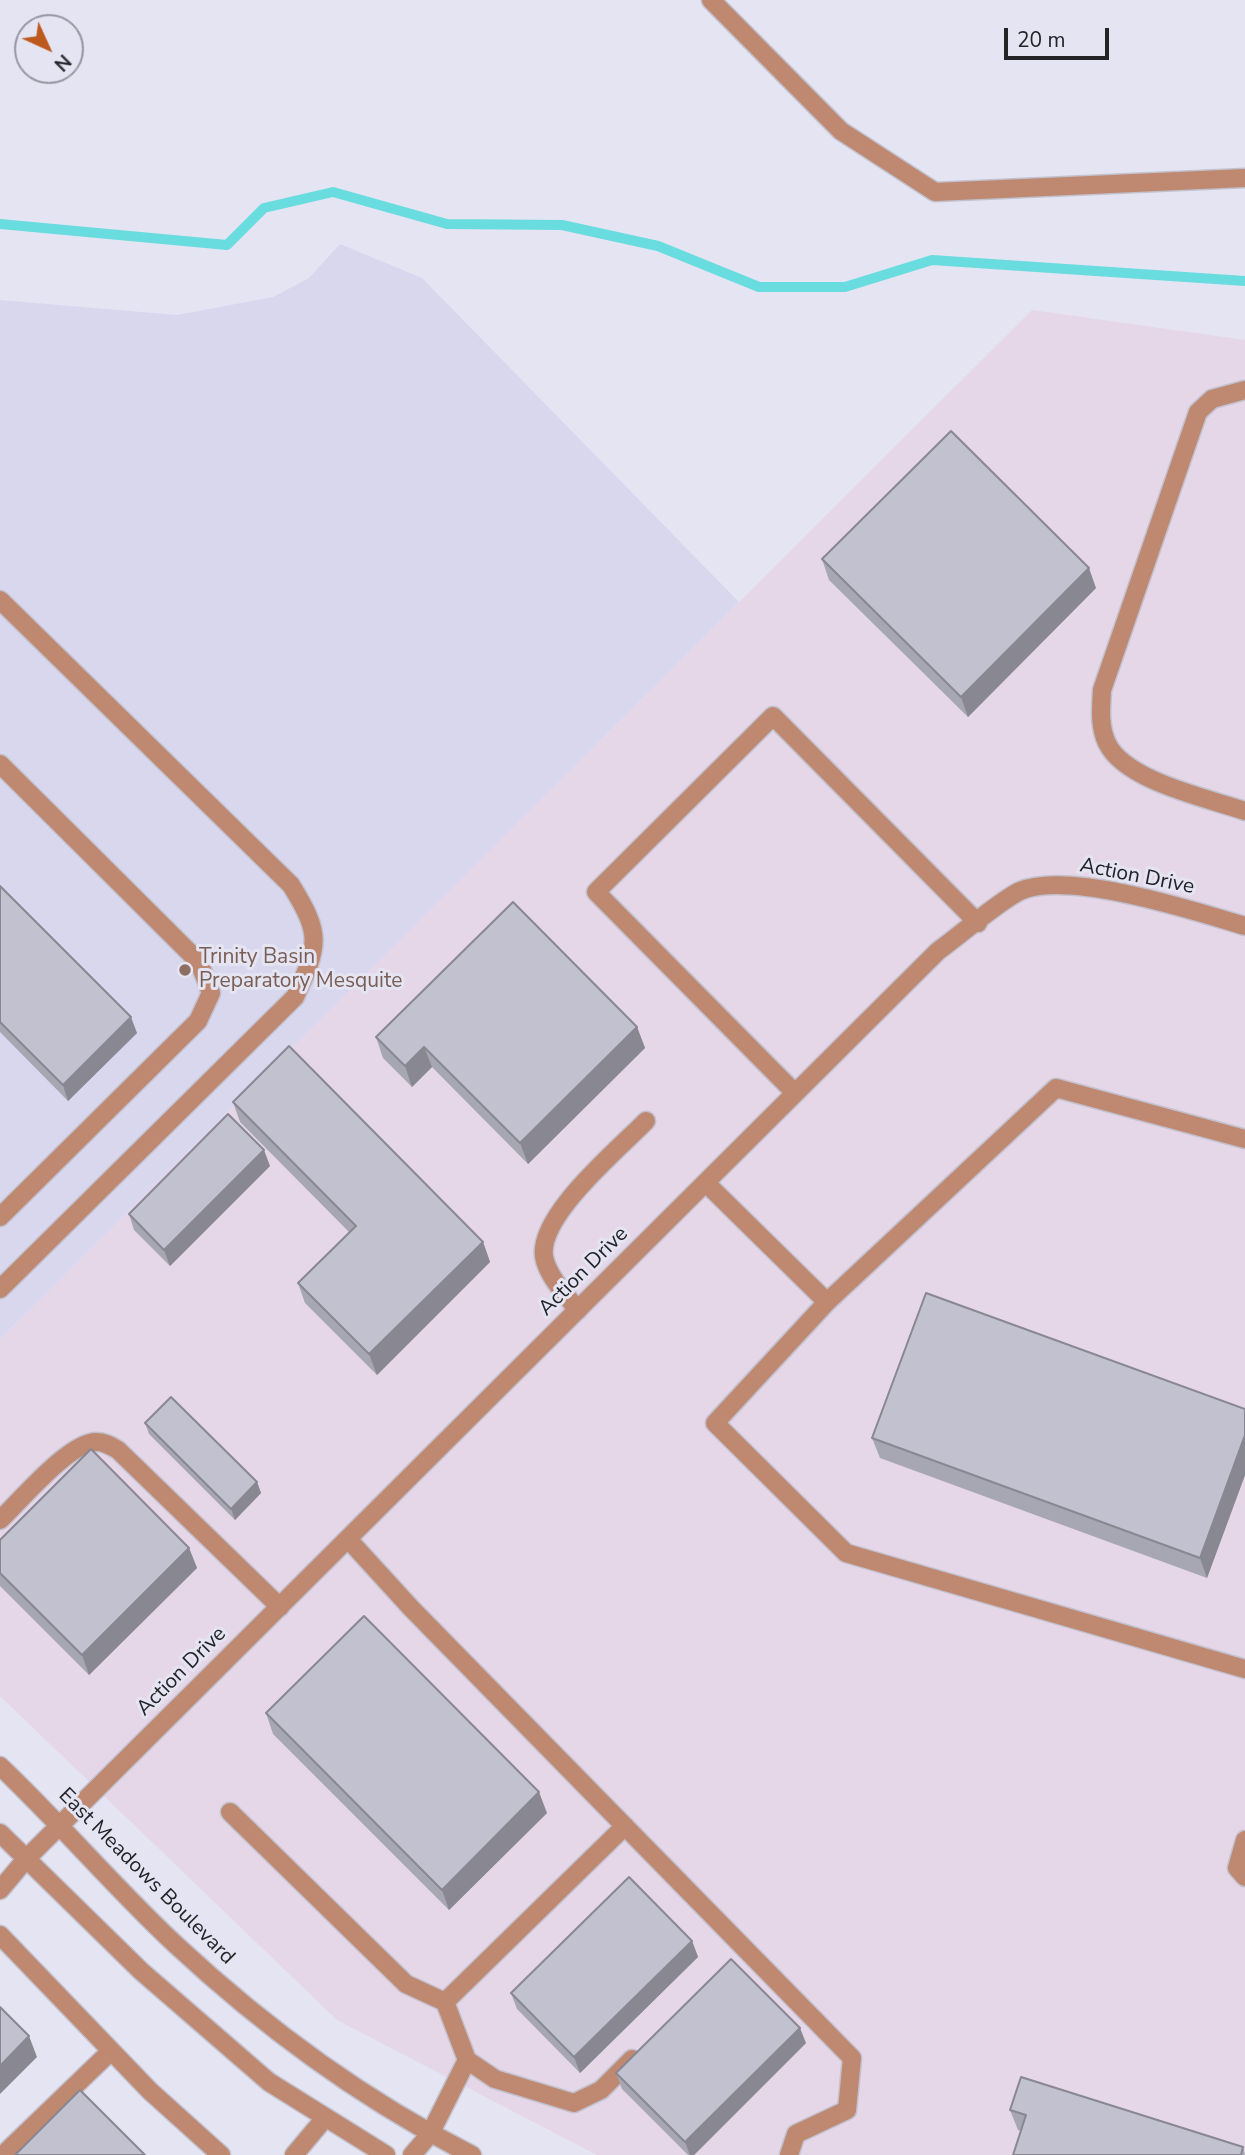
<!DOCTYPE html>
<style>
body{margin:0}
#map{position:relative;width:1245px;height:2155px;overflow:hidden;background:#e5e4f3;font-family:"Nunito Sans",sans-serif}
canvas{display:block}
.north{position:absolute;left:14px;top:14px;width:70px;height:70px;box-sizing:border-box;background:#e5e4f3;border:2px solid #9797a2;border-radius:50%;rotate:135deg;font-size:19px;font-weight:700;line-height:28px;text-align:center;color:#232328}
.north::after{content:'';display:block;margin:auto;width:24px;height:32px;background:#bc591e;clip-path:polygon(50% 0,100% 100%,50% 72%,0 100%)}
.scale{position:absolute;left:1004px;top:28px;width:105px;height:32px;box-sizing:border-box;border:4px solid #232328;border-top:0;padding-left:9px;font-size:21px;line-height:24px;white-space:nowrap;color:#232328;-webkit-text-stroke:5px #e5e4f3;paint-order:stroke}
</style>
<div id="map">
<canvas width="1245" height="2155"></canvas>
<div class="north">N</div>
<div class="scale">20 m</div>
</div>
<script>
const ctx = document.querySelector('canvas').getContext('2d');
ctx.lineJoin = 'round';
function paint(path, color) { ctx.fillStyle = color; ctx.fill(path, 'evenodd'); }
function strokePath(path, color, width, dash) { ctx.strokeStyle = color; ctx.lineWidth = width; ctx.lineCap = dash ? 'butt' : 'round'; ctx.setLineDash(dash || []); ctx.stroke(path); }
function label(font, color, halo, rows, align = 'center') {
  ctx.font = font + ' "Nunito Sans",sans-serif'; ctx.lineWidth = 6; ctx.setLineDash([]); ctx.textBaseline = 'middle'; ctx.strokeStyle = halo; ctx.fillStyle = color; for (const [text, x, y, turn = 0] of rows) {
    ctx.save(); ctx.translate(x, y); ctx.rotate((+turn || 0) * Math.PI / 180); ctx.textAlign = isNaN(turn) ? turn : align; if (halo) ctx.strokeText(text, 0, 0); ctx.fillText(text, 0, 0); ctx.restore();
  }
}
const commercial = new Path2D(`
 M1032,310L1245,340V2155H597L337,2020L0,1696V1339Z`);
const built = new Path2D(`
 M340,244L422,278L739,602L0,1339V300L177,315L273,297L309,278Z`);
const stream = new Path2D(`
 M0,224L227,245L264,208L333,192L447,224L562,225L658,246L759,287H845L932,260L1245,281`);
const service = new Path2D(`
 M711,0L841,131L935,192L1245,178
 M1245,390L1212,399L1198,412L1102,690C1101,708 1099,726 1107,743C1125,781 1207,798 1245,811
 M0,600L291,885C322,935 319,945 295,997L0,1289
 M0,764L199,962L211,993L198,1021L0,1217
 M794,1092L596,892L773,716L978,923
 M706,1183L827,1302L1056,1088L1245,1139
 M827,1302L715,1423L846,1553L1245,1669
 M578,1310C566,1295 551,1280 545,1261C532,1220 619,1149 646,1121
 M0,1520C20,1501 70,1441 97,1442C105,1442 111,1446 118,1450L280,1607
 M348,1539L411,1608L852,2058L847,2110L796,2134L789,2155
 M230,1812L406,1984L445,2002
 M1245,1840L1237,1868L1245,1877
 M0,1890L26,1859
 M0,1935L150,2091L221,2155
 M467,2060L495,2079L574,2103L601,2090L632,2059
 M430,2134L467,2060L445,2002L625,1826
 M3,2155L111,2051
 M294,2155L325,2118`);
const minor = new Path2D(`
 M26,1859L938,951C959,936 999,901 1020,891C1068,870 1195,911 1245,926`);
const tertiary = new Path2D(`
 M0,1766C60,1823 115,1888 175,1944C264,2027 363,2100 472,2155
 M0,1833L141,1971L269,2082L386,2155
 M412,2155L430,2134`);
const wall = new Path2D(`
 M822,559L1096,588L968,717L829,580Z
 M0,886L137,1033L68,1101L0,1032Z
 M637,1027L645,1048L528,1164L432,1067L412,1087L383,1058L376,1037Z
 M233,1102L483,1242L490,1262L377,1375L305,1303L298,1283L349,1232L240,1122Z
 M270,1166L170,1266L134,1230L129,1214Z
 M1245,1409V1475L1207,1578L880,1458L872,1438Z
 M145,1423L257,1482L261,1493L235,1520L149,1434Z
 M0,1540L189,1548L197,1568L89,1675L0,1586Z
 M266,1713L547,1813L449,1910L273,1734Z
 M692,1941L698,1957L580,2073L517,2009L511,1993Z
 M806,2043L694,2155H688L622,2089L616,2073Z
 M1010,2110L1243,2147L1245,2155L1021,2131L1018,2130Z`);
const shadedWall = new Path2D(`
 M1089,568L1096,588L968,717L961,697Z
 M131,1017L137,1033L68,1101L63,1085Z
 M637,1027L645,1048L528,1164L520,1143Z
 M424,1047L432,1067L412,1087L405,1066Z
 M264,1150L270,1166L170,1266L164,1250Z
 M483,1242L490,1262L377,1375L369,1354Z
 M1245,1435V1475L1207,1578L1200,1558Z
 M257,1482L261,1493L235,1520L231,1509Z
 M189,1548L197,1568L89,1675L82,1655Z
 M539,1792L547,1813L449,1910L442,1890Z
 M692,1941L698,1957L580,2073L574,2057Z
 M800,2028L806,2043L694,2155H690L685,2142Z
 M29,2036L37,2057L0,2094V2066Z`);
const building = new Path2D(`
 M951,431L1089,568L961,697L822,559Z
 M0,886L131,1017L63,1085L0,1022Z
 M513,902L637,1027L520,1143L424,1047L405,1066L376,1037Z
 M289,1046L483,1242L369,1354L298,1283L356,1226L233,1102Z
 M228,1114L264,1150L164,1250L129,1214Z
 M926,1293L1245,1409V1435L1200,1558L872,1438Z
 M171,1397L257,1482L231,1509L145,1423Z
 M91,1449L189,1548L82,1655L0,1573V1540Z
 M364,1616L539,1792L442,1890L266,1713Z
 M629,1877L692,1941L574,2057L511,1993Z
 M731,1959L800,2028L685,2142L616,2073Z
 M0,2007L29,2036L0,2066Z
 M1021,2077L1243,2147L1241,2155H1013L1026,2115L1010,2110Z
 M80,2090L145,2155H15Z`);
const markers = [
 [185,970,7,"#8d6e63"]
];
const streetNames = [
 ["Action Drive",1137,877,11],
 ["Action Drive",584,1272,-45],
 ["Action Drive",182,1672,-45],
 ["East Meadows Boulevard",146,1877,45]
];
const educationNames = [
 ["Trinity Basin",199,958],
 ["Preparatory Mesquite",199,982]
];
paint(commercial, '#e5d6e8');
paint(built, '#d9d7ee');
strokePath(stream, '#68dcde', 10);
strokePath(service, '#c2c1ce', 21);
strokePath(minor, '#c2c1ce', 21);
strokePath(tertiary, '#c2c1ce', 21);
strokePath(service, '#be8871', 18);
strokePath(minor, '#be8871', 18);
strokePath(tertiary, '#be8871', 18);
paint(wall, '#a7a6b3');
paint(shadedWall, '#888792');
paint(building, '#c2c1d0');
strokePath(building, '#888792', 2);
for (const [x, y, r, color] of markers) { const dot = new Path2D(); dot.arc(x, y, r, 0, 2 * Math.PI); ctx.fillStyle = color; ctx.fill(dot); strokePath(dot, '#e5e4f3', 2.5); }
label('21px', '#232328', '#e5e4f3', streetNames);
label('21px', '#785e54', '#e5e4f3', educationNames, 'left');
</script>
